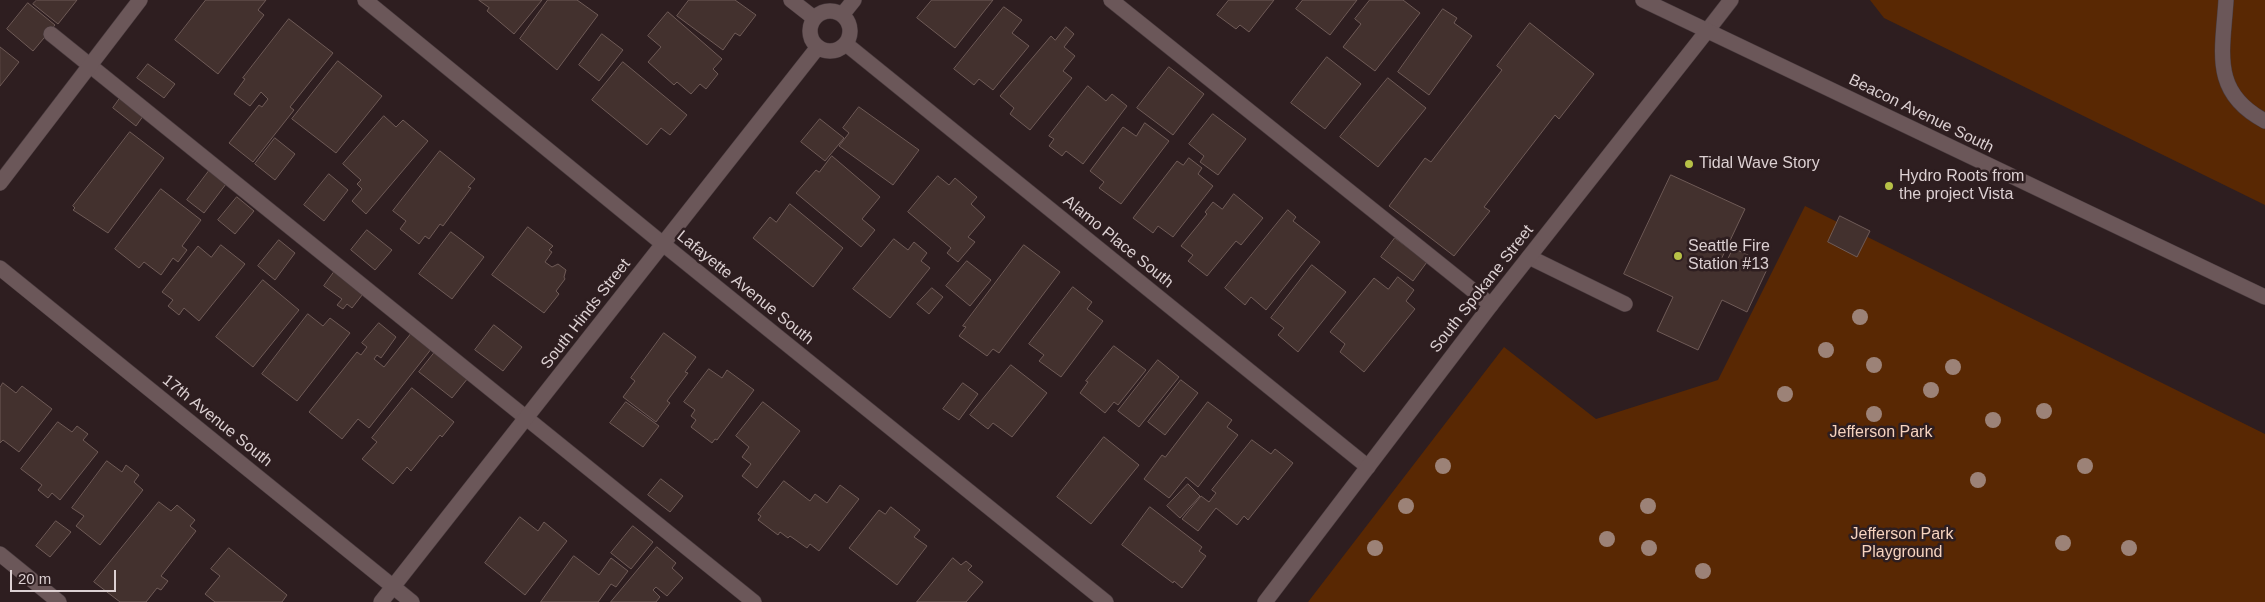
<!DOCTYPE html>
<style>
body{margin:0}
#map{position:relative;width:2265px;height:602px;overflow:hidden;background:#2e1e20;font-family:Arial,sans-serif}
canvas{display:block}
.scale{position:absolute;left:10px;top:570px;width:106px;height:22px;box-sizing:border-box;border:2px solid #dcd0d2;border-top:0;padding-left:6px;font-size:15px;line-height:18px;white-space:nowrap;color:#dcd0d2;-webkit-text-stroke:4px #2e1e20;paint-order:stroke}
</style>
<div id="map">
<canvas width="2265" height="602"></canvas>
<div class="scale">20 m</div>
</div>
<script>
const ctx = document.querySelector('canvas').getContext('2d');
ctx.lineJoin = 'round';
function paint(path, color) { ctx.fillStyle = color; ctx.fill(path, 'evenodd'); }
function strokePath(path, color, width, dash) { ctx.strokeStyle = color; ctx.lineWidth = width; ctx.lineCap = dash ? 'butt' : 'round'; ctx.setLineDash(dash || []); ctx.stroke(path); }
function label(font, color, halo, rows, align = 'center') {
  ctx.font = font + ' Arial,sans-serif'; ctx.lineWidth = 5; ctx.setLineDash([]); ctx.textBaseline = 'middle'; ctx.strokeStyle = halo; ctx.fillStyle = color; for (const [text, x, y, turn = 0] of rows) {
    ctx.save(); ctx.translate(x, y); ctx.rotate((+turn || 0) * Math.PI / 180); ctx.textAlign = isNaN(turn) ? turn : align; if (halo) ctx.strokeText(text, 0, 0); ctx.fillText(text, 0, 0); ctx.restore();
  }
}
const green = new Path2D(`
 M1870,0H2265V205L1884,18Z
 M1805,206L2265,434V602H1308L1504,347L1596,419L1718,380Z`);
const building = new Path2D(`
 M37,0H77L58,24L33,4Z
 M206,0H266L258,10L264,15L218,74L175,40Z
 M479,0H542L514,34L487,11L489,8Z
 M548,0H577L598,15L557,70L520,39Z
 M689,0H735L756,15L740,36L735,33L723,50L677,16Z
 M932,0H993L955,48L917,18Z
 M1229,0H1274L1249,32L1240,25L1236,29L1217,15Z
 M1303,0H1357L1330,35L1296,9Z
 M1370,0H1403L1420,13L1375,71L1343,47L1361,24L1355,19Z
 M28,3L55,25L33,51L7,29Z
 M1004,7L1022,20L1012,33L1029,46L993,90L979,79L974,85L954,69Z
 M1443,9L1457,18L1454,23L1472,36L1429,95L1398,72Z
 M668,12L722,59L713,69L718,74L706,89L700,84L691,94L677,82L674,85L648,62L661,47L648,36Z
 M289,19L333,53L290,107L294,110L253,162L229,143L259,105L262,107L268,99L261,92L250,106L234,94L245,79L243,78Z
 M1530,23L1594,74L1559,119L1555,115L1484,207L1490,211L1454,256L1389,206L1425,158L1431,162L1502,70L1497,66Z
 M1066,27L1074,34L1064,47L1075,56L1063,71L1072,78L1030,130L1010,114L1014,108L1000,96L1051,36L1055,40Z
 M602,34L623,50L599,81L579,65Z
 M0,47L19,62L0,86Z
 M1327,57L1361,84L1325,129L1291,103Z
 M338,61L382,96L336,153L292,119Z
 M623,62L687,115L670,135L661,128L647,145L592,100Z
 M148,64L175,84L164,98L137,78Z
 M1169,67L1204,94L1173,135L1137,108Z
 M1388,78L1426,108L1378,167L1340,137Z
 M1088,86L1106,101L1112,94L1127,106L1083,164L1066,151L1062,156L1049,146L1054,139L1049,136Z
 M123,94L146,112L136,126L113,108Z
 M859,107L919,150L893,185L839,146L849,133L843,128Z
 M1213,114L1246,139L1218,175L1200,162L1204,156L1189,144Z
 M384,116L396,127L403,120L428,141L366,214L352,201L362,189L357,184L361,180L343,164Z
 M820,119L844,138L825,161L801,142Z
 M1145,123L1169,141L1121,204L1099,188L1104,182L1090,171L1123,127L1136,136Z
 M130,132L164,158L108,233L73,210L75,208L73,206Z
 M275,138L295,154L275,180L255,164Z
 M440,151L475,179L468,187L471,188L443,226L440,224L429,239L425,236L419,244L400,229L406,221L393,211Z
 M832,156L880,197L862,219L875,230L861,247L796,193L816,170L819,172Z
 M1189,158L1202,168L1198,174L1213,186L1173,237L1158,226L1153,233L1133,218L1177,161L1183,165Z
 M209,171L226,184L204,213L187,200Z
 M329,174L348,190L324,221L304,205Z
 M1671,175L1745,209L1718,266L1723,269L1733,248L1769,265L1747,312L1722,300L1698,350L1657,331L1673,297L1624,274Z
 M938,176L949,185L955,178L977,197L971,204L985,217L968,237L975,242L958,262L947,253L951,248L908,212Z
 M161,189L201,220L182,246L187,250L178,262L173,258L161,275L144,262L139,268L115,249Z
 M1234,194L1263,218L1241,245L1236,241L1207,276L1188,261L1193,255L1181,246L1207,214L1205,212L1213,202L1222,209Z
 M237,197L254,211L235,234L218,220Z
 M790,204L843,248L813,287L753,238L770,217L776,222Z
 M1288,210L1296,217L1293,221L1320,242L1266,310L1251,297L1245,305L1225,288Z
 M1840,216L1870,231L1857,257L1828,242Z
 M528,227L553,246L549,250L552,252L545,262L552,267L558,264L566,270L564,277L565,279L556,291L559,294L544,313L492,275Z
 M367,230L392,250L375,270L351,250Z
 M451,232L484,257L452,299L419,274Z
 M1395,238L1427,262L1413,281L1381,257Z
 M894,239L908,250L914,242L927,253L921,261L930,268L890,318L853,289Z
 M279,240L295,253L275,280L258,266Z
 M221,245L245,264L199,321L184,308L179,315L168,306L173,300L162,292L198,246L211,257Z
 M1024,245L1060,272L999,353L993,349L987,356L959,336L966,327L963,326Z
 M967,261L991,280L970,306L946,286Z
 M1312,265L1346,292L1298,352L1278,335L1284,328L1271,318Z
 M337,268L366,290L352,308L347,304L343,309L337,305L342,299L324,286Z
 M1398,277L1414,290L1406,301L1415,309L1364,372L1340,352L1345,344L1330,332L1374,278L1388,289Z
 M263,280L299,310L253,367L216,337Z
 M1073,287L1092,302L1087,309L1103,321L1061,377L1039,361L1044,355L1029,344Z
 M932,288L943,297L929,314L917,304Z
 M308,314L323,326L330,318L350,333L297,401L262,374Z
 M379,323L396,337L381,358L377,355L374,359L384,367L412,332L432,348L369,428L358,419L342,439L309,412L357,352L361,355L367,347L362,343Z
 M494,325L522,347L503,371L475,350Z
 M664,333L696,357L685,372L688,373L667,401L670,403L656,422L623,397L635,381L631,378Z
 M1114,346L1146,370L1118,405L1114,402L1105,413L1080,393L1088,382L1086,381Z
 M435,352L468,378L452,398L419,372Z
 M1158,360L1179,377L1139,427L1118,411Z
 M1011,365L1047,393L1012,437L993,423L988,429L970,415Z
 M709,369L722,378L727,370L754,390L717,440L715,439L712,443L691,427L696,420L691,416L695,410L684,402Z
 M1181,380L1198,393L1165,435L1148,422Z
 M3,383L16,393L22,386L52,409L19,452L3,440L0,443V388Z
 M963,383L978,394L959,420L943,409Z
 M412,388L454,422L442,437L440,435L411,471L407,467L393,484L362,459L377,442L372,438Z
 M626,402L659,426L643,447L610,423Z
 M763,402L800,431L757,488L742,476L751,464L742,457L749,447L736,436Z
 M1208,402L1232,420L1227,427L1238,435L1198,487L1186,477L1169,498L1144,479L1162,455L1165,457Z
 M58,422L72,432L77,426L88,434L83,440L98,452L60,500L52,493L48,498L38,490L42,485L21,469Z
 M1104,437L1139,465L1091,524L1057,497Z
 M1252,440L1271,454L1275,449L1293,463L1248,520L1244,516L1237,525L1216,508L1198,531L1182,519L1201,496L1209,502L1216,493L1212,490Z
 M107,461L122,472L126,465L139,475L134,482L143,490L100,545L76,526L84,516L72,508Z
 M661,479L683,496L670,512L648,495Z
 M784,481L810,501L815,494L827,503L840,485L859,499L819,551L810,544L807,548L790,536L788,538L780,532L778,535L758,520L761,516L758,514Z
 M1188,484L1200,496L1180,518L1167,506Z
 M159,502L171,511L177,505L195,520L190,526L196,531L161,576L168,581L161,590L157,588L146,602H120L94,582Z
 M891,507L920,530L914,537L927,546L897,585L849,548L879,510L885,514Z
 M1150,507L1202,547L1199,551L1206,556L1182,588L1174,581L1173,583L1122,545Z
 M520,517L538,531L544,522L567,541L525,595L485,563Z
 M56,521L71,532L50,557L36,546Z
 M633,526L653,542L631,569L611,553Z
 M657,547L676,563L672,568L683,578L667,596L656,587L653,590L660,597L656,602H611Z
 M229,548L287,595L282,602H215L205,594L220,576L211,569Z
 M574,556L599,575L611,558L628,571L616,587L611,584L598,602H541Z
 M953,558L961,565L966,561L972,566L968,570L983,582L966,602H917Z`);
const service = new Path2D(`
 M1111,0L1491,305
 M2226,0C2223,51 2210,92 2265,121
 M51,34L754,602
 M1529,257L1625,304
 M0,554L59,602`);
const minor = new Path2D(`
 M365,0L663,244L1106,602
 M791,0L814,18
 M810 31a20 20 0 1 1 40 0a20 20 0 1 1-40 0Z
 M842,15L854,0
 M846,44L1368,467
 M0,183L140,0
 M0,268L412,602
 M381,602L818,47`);
const tertiary = new Path2D(`
 M1707,31L1731,0`);
const secondary = new Path2D(`
 M1643,0L2265,297
 M1265,602L1491,305L1707,31`);
const trees = [
 [1860,317],
 [1826,350],
 [1874,365],
 [1953,367],
 [1931,390],
 [1785,394],
 [2044,411],
 [1874,414],
 [1993,420],
 [1443,466],
 [2085,466],
 [1978,480],
 [1406,506],
 [1648,506],
 [1607,539],
 [2063,543],
 [1375,548],
 [1649,548],
 [2129,548],
 [1703,571]
];
const markers = [
 [1689,164,5,"#b7c147"],
 [1889,186,5,"#b7c147"],
 [1678,256,5,"#b7c147"]
];
const streetNames = [
 ["Beacon Avenue South",1921,114,26],
 ["Alamo Place South",1118,242,39],
 ["Lafayette Avenue South",745,288,39],
 ["South Spokane Street",1482,289,-52],
 ["South Hinds Street",586,314,-52],
 ["17th Avenue South",217,421,39]
];
const poiNames = [
 ["Tidal Wave Story",1699,164],
 ["Hydro Roots from",1899,177],
 ["the project Vista",1899,195],
 ["Seattle Fire",1688,247],
 ["Station #13",1688,265]
];
const parkNames = [
 ["Jefferson Park",1881,433],
 ["Jefferson Park",1902,535],
 ["Playground",1902,553]
];
paint(green, '#592803');
paint(building, '#43312e');
strokePath(building, '#6f5b57', 1);
strokePath(service, '#493b3e', 16);
strokePath(minor, '#493b3e', 16);
strokePath(tertiary, '#493b3e', 16);
strokePath(secondary, '#493b3e', 16);
strokePath(service, '#6b5759', 15);
strokePath(minor, '#6b5759', 15);
strokePath(tertiary, '#6b5759', 15);
strokePath(secondary, '#6b5759', 15);
ctx.fillStyle = '#9c8277';
for (const [x, y] of trees) { ctx.beginPath(); ctx.arc(x, y, 8, 0, 2 * Math.PI); ctx.fill(); }
for (const [x, y, r, color] of markers) { const dot = new Path2D(); dot.arc(x, y, r, 0, 2 * Math.PI); ctx.fillStyle = color; ctx.fill(dot); strokePath(dot, '#2e1e20', 2); }
label('16px', '#dcd0d2', '#2e1e20', streetNames);
label('16px', '#dcd0d2', '#2e1e20', poiNames, 'left');
label('16px', '#f6d3bf', '#2e1e20', parkNames);
</script>
